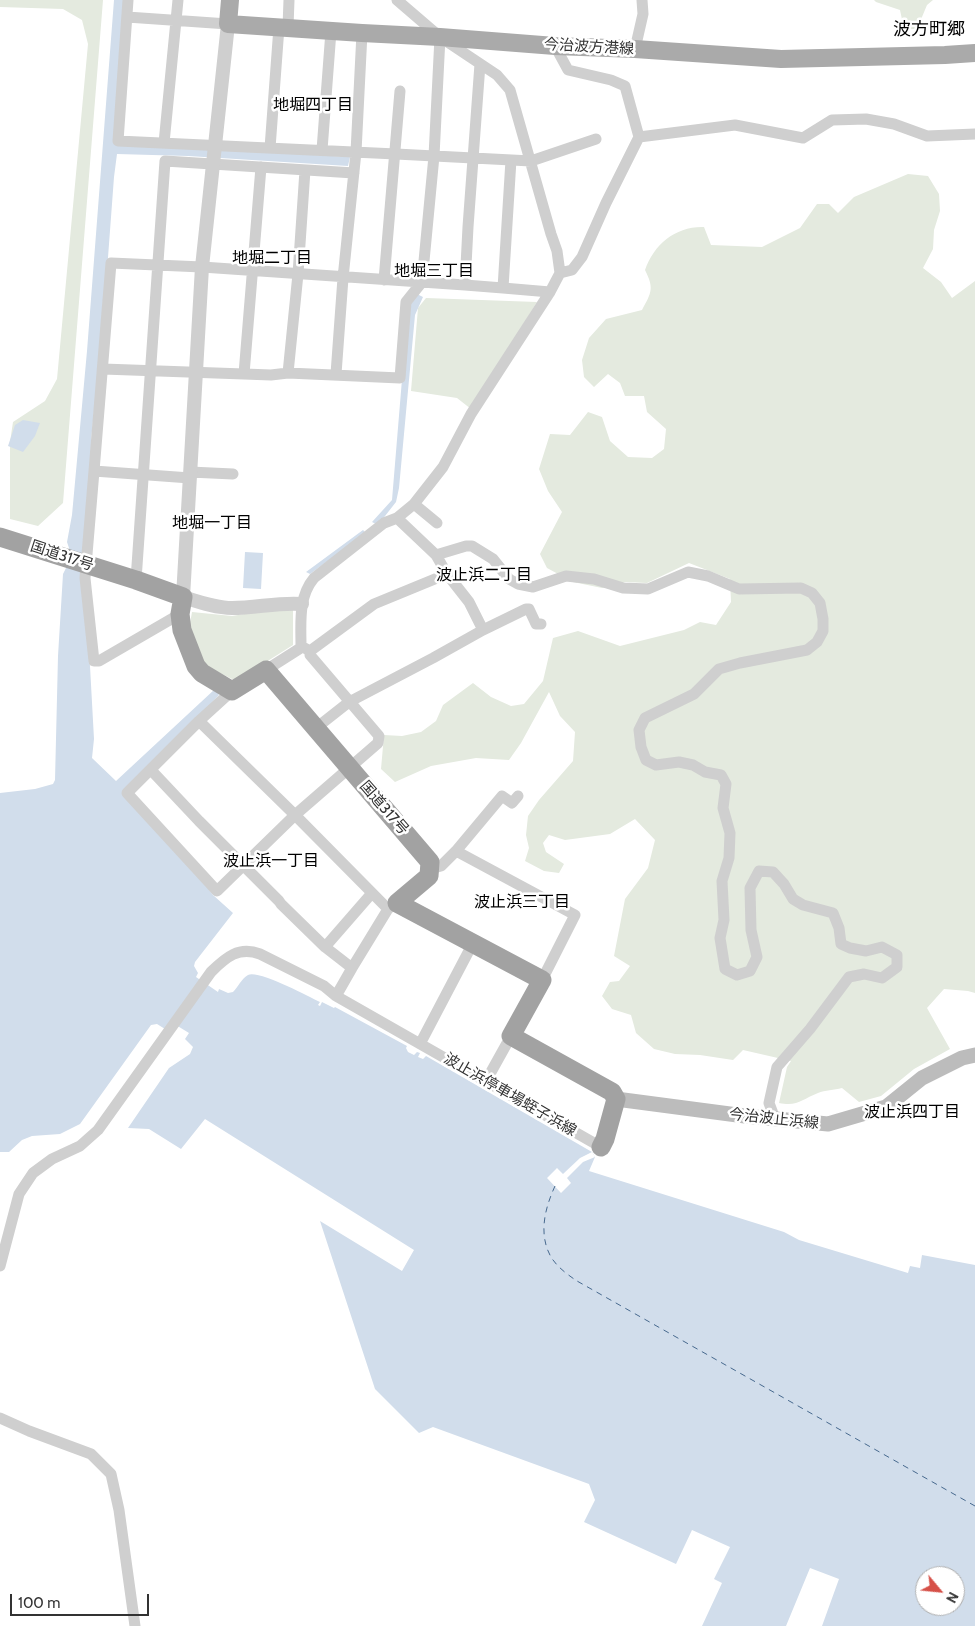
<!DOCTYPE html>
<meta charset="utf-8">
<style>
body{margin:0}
#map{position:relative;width:975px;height:1626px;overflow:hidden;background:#fff;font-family:Cabin,sans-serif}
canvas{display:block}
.north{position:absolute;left:915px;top:1566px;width:50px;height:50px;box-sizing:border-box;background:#fff;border:1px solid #adadad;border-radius:50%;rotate:118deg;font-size:14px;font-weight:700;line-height:20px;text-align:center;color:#323232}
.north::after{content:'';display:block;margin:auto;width:18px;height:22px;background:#d65048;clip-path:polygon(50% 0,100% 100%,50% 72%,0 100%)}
.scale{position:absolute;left:10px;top:1594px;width:139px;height:22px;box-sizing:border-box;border:2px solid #323232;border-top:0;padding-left:6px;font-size:15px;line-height:18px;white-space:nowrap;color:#323232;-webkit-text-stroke:4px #fff;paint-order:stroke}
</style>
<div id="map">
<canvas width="975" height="1626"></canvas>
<div class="north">N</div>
<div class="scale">100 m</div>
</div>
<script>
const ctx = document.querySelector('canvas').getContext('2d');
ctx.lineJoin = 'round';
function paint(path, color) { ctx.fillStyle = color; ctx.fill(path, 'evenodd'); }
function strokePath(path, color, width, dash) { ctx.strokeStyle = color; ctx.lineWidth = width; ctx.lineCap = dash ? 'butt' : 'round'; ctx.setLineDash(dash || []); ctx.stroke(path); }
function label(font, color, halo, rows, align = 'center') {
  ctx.font = font + ' Cabin,"Noto Sans JP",sans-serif'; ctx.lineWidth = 5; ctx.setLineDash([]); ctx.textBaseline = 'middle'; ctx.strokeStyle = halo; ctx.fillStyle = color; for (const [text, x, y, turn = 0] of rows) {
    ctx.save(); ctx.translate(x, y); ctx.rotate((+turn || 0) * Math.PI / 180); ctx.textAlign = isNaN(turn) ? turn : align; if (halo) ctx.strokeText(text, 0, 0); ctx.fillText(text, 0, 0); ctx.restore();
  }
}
const green = new Path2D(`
 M0,0H103L63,503L38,526L10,519V442L13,422L45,401L57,379L88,44L82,20L63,9L0,7Z
 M874,0H933L927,5L917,29H904L900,10L876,2Z
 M908,174L928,176L939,194L940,211L934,230L933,249L923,268L941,282L952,298L975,281V993L968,991L944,989L927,1008L950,1049L914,1069L881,1096L859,1102L842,1088C834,1090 825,1090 818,1093C802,1099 798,1107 779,1103L787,1067L791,1061L743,1050L733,1060L700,1055L675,1054L654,1049L636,1033L631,1015L612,1009L602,996L610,982L619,981L630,966L614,956L625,899L648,868L655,840L635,819L610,834L565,840L549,835L543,843L546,852L564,864L559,873L544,871L525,861L529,848L526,835L528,816L539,800L573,761L575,732L560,716L549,692L521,743L509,760L476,758L431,766L395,782L381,769L384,735L402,736L421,732L436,721L443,705L473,683L491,697L511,706L524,704L543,681L553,638L578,631L620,646L684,630L700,622L716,625L731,602L730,579L689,563L647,583L626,582L602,588L573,582L547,568L540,554L562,512L548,491L539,469L550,434L570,435L588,412L602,417L610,441L628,457L652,458L664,449L666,429L647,412L644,396H625L620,383L608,374L594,387L584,377L582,360L589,338L606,319L642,310C652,292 654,288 645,270C654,244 676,226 704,227L711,245L762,247L800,228L817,204H829L838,213L854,197Z
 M426,298L537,302L471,409L457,398L411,391L418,308Z
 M281,608H293V645L236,681L202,664L189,629L192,612L232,616Z`);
const water = new Path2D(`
 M114,0H126L118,144L350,157L348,166L188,156L117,154L114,177L104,311L91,441L89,648L94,739L92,758L116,781L215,689L219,695L126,793L204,883L213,895L233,913L195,962L194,966L198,973L196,977L218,992L219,989L228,993L233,992C238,987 242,978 248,975C259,970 307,996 320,1002L318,1005L320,1006L322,1002L334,1008L335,1007L407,1046L406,1048L408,1052L414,1055L417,1052L420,1053L418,1057L423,1059L426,1056L592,1152L595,1157L589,1171L784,1232L799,1240L908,1273L910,1266L920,1268L922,1255L975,1265V1626H822L839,1579L810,1568L786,1626H702L722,1583L714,1579L730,1547L692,1530L676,1564L584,1522L595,1500L589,1484L433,1427L419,1433L375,1389L320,1221L402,1271L414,1250L205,1119L181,1149L149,1129L128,1128L169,1068L190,1054L193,1047L185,1039L189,1033L171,1022L165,1029L157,1024L151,1025L80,1124L60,1134L32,1136L22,1140L9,1152H0V793L35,789L53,784L55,780L58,656L63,574L66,568L69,548L67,542L72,515L87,351ZM925,1576H955V1606H925Z
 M417,294L423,297L415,315L399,488L396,502L378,525L372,522L392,500L407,319L409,303Z
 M23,420L40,423L35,436L23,452L8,446L15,425Z
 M363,530L366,533L310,574L306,572Z
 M245,552L263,553L261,589L243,588Z`);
const pier = new Path2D(`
 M592,1152L595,1157L583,1162L567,1178L571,1183L561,1193L547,1178L557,1168L563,1174L580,1158Z`);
const ferry = new Path2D(`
 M555,1186C545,1208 538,1234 551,1257C557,1267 568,1275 577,1281L975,1506`);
const minor = new Path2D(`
 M128,0L118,141L396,154L531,161L596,139
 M127,17L228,24
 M288,27L289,0
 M555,46L568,70L611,80L625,86L639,137L606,203L582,257L572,270L560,273
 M635,49L643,14L642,0
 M639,137L735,125L803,138L832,120L866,119L894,124L927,136L975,134
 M164,143L178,0
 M270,148L279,27
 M322,150L331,31
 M305,170L298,274L288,373L400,378L406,302L422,282L434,156L440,37
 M384,280L400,91
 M465,285L503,288L511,160
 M503,288L550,292
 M103,369L244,374L261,167
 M244,374L271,375L288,373
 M336,374L343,278L356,152L362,33
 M94,471L85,578L94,661H99L180,614
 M190,472L233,474
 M190,478L94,471L111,263L202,267L465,285L468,227L480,64
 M414,504L437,523
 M397,518L436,555L447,574L469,602L483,630
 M436,555L466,546H472L493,559L509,579L518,584L533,587L566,576L594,579L623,588L648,589L688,572L708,576L739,589L801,588L812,593L820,603L823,619V631L817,642L807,650L740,663L719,669L694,694L645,718L639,730L641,747L646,760L656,765L679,762L693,765L705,772L721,775L726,784L723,808L730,833L729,858L722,881L724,920L720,938L725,969L737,975L750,971L757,957L751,930L750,888L759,871L773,872L784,884L793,899L803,905L833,913L839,928L841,944L850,948L866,951L882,947L897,955V967L882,978L864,974L849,977L810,1029L777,1067L769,1103L775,1119
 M136,580L165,161L354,173
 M310,651L374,604L447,574
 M266,670L299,649L301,646C301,623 298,597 314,578L384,523L397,518L414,504L443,467L471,414L550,292L560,273L557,251L551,234L510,90L497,75L440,37L397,0
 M232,691L199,721L127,793L217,891L295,815L378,743L379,736L310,655V651L301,646
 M199,721L295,815L388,909
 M316,728L349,702L433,658L483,630L526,609H529L536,624H541
 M151,770L199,821L279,901L281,904L325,947L352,968
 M456,851L502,796L512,803L518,796
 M430,869L441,866L456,851L575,915L542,980
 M325,947L372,893
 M336,996L352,968L388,909L393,905
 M420,1044L473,943
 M486,1081L511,1036
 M0,1266L19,1194L33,1173L52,1159L80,1146L98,1130L211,972C226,957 239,946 260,954L324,986L336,996L601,1147
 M0,1418L29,1431L91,1454L111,1474L119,1510L135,1626`);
const tertiary = new Path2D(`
 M228,24L202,267L183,597C199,602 216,608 232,608C256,608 279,602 302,604`);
const secondary = new Path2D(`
 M616,1099L745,1116L828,1124L886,1107L922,1078L962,1058L975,1055`);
const primary = new Path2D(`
 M230,0L228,24L362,33L440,37L555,46L635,49L781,59L945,55L975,53`);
const trunk = new Path2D(`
 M0,537L136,580L183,597L180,614L182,630L196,666L202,673L232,691L266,670L430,862L429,876L397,903L542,980L511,1036L612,1092L616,1099L605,1139L601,1147`);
const streetNames = [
 ["今治波方港線",589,47,3],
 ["国道317号",62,556,18],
 ["国道317号",384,808,49],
 ["波止浜停車場蛭子浜線",510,1095,30],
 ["今治波止浜線",774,1119,6]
];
const neighbourhoodNames = [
 ["地堀四丁目",313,105],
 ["地堀二丁目",272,258],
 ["地堀三丁目",434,271],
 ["地堀一丁目",212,523],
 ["波止浜二丁目",484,575],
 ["波止浜一丁目",271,861],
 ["波止浜三丁目",522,902],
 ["波止浜四丁目",912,1112]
];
const quarterNames = [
 ["波方町郷",929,30]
];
paint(green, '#e4eadf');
paint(water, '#d1ddeb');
paint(pier, '#fff');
strokePath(ferry, '#47698e', 1, [6, 5]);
strokePath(minor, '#cfcfcf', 11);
strokePath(tertiary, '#cfcfcf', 14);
strokePath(secondary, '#bcbcbc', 15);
strokePath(primary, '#aaa', 18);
strokePath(trunk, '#a2a2a2', 19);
label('15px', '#323232', '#fff', streetNames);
label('16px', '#000', '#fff', neighbourhoodNames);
label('18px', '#000', '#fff', quarterNames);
</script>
